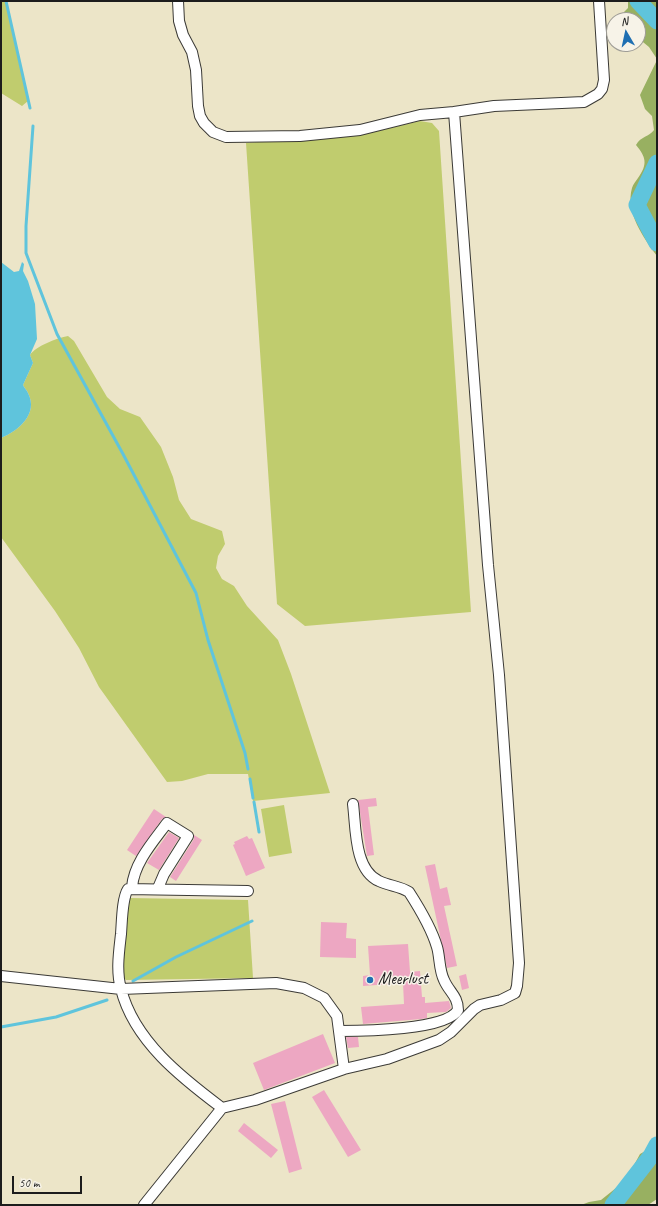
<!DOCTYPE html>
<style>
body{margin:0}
#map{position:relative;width:658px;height:1206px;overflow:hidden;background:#ece5c8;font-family:Caveat,sans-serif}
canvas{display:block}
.frame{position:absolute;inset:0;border:2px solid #1c1c1c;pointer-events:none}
.north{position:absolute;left:606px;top:12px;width:40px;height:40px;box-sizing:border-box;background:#f7f3e8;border:1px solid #9f9d96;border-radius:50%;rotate:351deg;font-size:11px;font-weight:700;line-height:16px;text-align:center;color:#1c1c1c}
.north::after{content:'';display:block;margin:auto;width:14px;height:18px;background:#1f6fb2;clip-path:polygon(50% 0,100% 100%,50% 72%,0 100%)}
.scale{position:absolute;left:12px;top:1176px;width:70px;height:18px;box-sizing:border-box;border:2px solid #1c1c1c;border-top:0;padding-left:5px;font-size:12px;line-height:14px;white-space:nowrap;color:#1c1c1c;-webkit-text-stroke:3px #f7f3e8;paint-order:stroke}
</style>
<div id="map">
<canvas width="658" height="1206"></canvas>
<div class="frame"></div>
<div class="north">N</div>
<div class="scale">50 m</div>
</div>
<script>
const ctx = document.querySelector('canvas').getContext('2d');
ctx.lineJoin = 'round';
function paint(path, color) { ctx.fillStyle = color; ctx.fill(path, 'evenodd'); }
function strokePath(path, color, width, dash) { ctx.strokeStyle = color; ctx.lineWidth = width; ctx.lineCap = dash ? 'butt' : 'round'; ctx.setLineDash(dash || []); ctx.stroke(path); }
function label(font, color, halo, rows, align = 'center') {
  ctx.font = font + ' Caveat,sans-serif'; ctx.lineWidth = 3; ctx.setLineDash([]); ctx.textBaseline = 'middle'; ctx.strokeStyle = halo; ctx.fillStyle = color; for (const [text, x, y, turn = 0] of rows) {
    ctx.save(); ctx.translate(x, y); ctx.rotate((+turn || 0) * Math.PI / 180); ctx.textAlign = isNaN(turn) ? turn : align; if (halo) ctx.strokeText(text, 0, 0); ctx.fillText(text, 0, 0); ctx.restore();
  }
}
const green = new Path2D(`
 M1,1H6L28,101L22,106L1,93Z
 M420,121L432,123L439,131L471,612L305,626L277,604L246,143L374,132Z
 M68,336L74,341L107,397L120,409L140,417L161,447L173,477L179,500L191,519L222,531L225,544L218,556L216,568L222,579L234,586L247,606L278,640L291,674L330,793L253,801L248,774H208L182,781L167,782L99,687L79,648L55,611L1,537V438C18,431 39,414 28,393C27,390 24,388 23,385L33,363L30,355C36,346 57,338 68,336Z
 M284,805L292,853L269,857L261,809Z
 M129,898L248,900L253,978L126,980L122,976Z`);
const forest = new Path2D(`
 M628,1H657V59L649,47L638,38V20H623L624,12L628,8Z
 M657,60V256C644,239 625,212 632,188C633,184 636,181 638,178C648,164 646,157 636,145C641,136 649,137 654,130L652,116L645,109L640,95Z
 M657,1140V1199L648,1205H581L589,1202L601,1200L626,1180L640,1154L651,1148Z`);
const water = new Path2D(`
 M1,262L14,272L19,271L22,262L24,264L23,271L28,281L35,304L37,339L30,355L33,363L23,385C24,388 27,390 28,393C39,414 18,431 1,438Z`);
const stream = new Path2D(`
 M6,1L30,108
 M33,126L26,226V253L57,334L123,454L196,593L208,640L245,753L248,769
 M250,779L253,798
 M254,802L259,832
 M133,981L176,957L252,921
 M1,1027L56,1017L107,1000`);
const river = new Path2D(`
 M638,1L657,21
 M657,163L637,205L657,243
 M613,1205L651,1156L657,1145`);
const building = new Path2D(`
 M376,798L377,806L368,807L374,855L367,856L358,800Z
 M154,809L166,817L162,819L136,856L127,850Z
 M169,832L179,838L159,870L147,863Z
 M194,835L202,840L176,881L170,877L194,839Z
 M247,836L249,839L252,838L265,868L246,876L233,845L235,844L234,842Z
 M435,864L440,889L447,887L451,905L444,906L457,966L447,968L425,866Z
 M321,922L347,923L346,938L356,939V958L320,957Z
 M408,944L410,972L420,971L422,997H425V1003L449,1001L451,1008L446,1012L427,1013V1018L421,1019L363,1024L361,1007L404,1004L403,983L363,986V976L370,975L368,946Z
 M466,974L469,988L462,990L459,976Z
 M323,1034L335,1063L264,1090L253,1063Z
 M346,1037H358L359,1047L348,1048Z
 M324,1090L361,1150L348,1157L312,1097Z
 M285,1101L302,1169L289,1173L271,1104Z
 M244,1123L278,1150L271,1158L238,1131Z`);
const minor = new Path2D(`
 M178,1L179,21L183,35L192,52L196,70L198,106L200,116L204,123L213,132L226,137L300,136L360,130L420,115L454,112
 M132,887C134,863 153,842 167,823L188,836L164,874L158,888
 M1,976L121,989L276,983L304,988L324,998L337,1016L344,1069
 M340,1031C363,1031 447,1030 458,1010C458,996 449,992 444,980C439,970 440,957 437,947C432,930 418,906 409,892C400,886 389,886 379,881C354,870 356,827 353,804
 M222,1108C182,1078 134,1041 121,989C116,971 119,952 121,934C122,922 122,898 128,889L248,891
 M144,1205L222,1108L255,1100L344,1069L387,1059L439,1040L451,1032L474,1009L480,1005L501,1000L515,993L517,986L519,963L499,675L488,565L454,112L494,106L584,102L598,94L602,89L604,80L599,1`);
const markers = [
 [370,980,4,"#1f6fb2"]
];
const poiNames = [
 ["Meerlust",378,980]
];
paint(green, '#c0cc6e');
paint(forest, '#98b061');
paint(water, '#5fc4dc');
strokePath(stream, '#5fc4dc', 3);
strokePath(river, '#5fc4dc', 17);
paint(building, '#eda7c2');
strokePath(minor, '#3b3a36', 12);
strokePath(minor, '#fff', 10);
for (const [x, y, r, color] of markers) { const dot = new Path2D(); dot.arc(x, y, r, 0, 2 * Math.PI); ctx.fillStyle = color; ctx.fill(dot); strokePath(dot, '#f7f3e8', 1.5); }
label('17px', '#1c1c1c', '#f7f3e8', poiNames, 'left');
</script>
